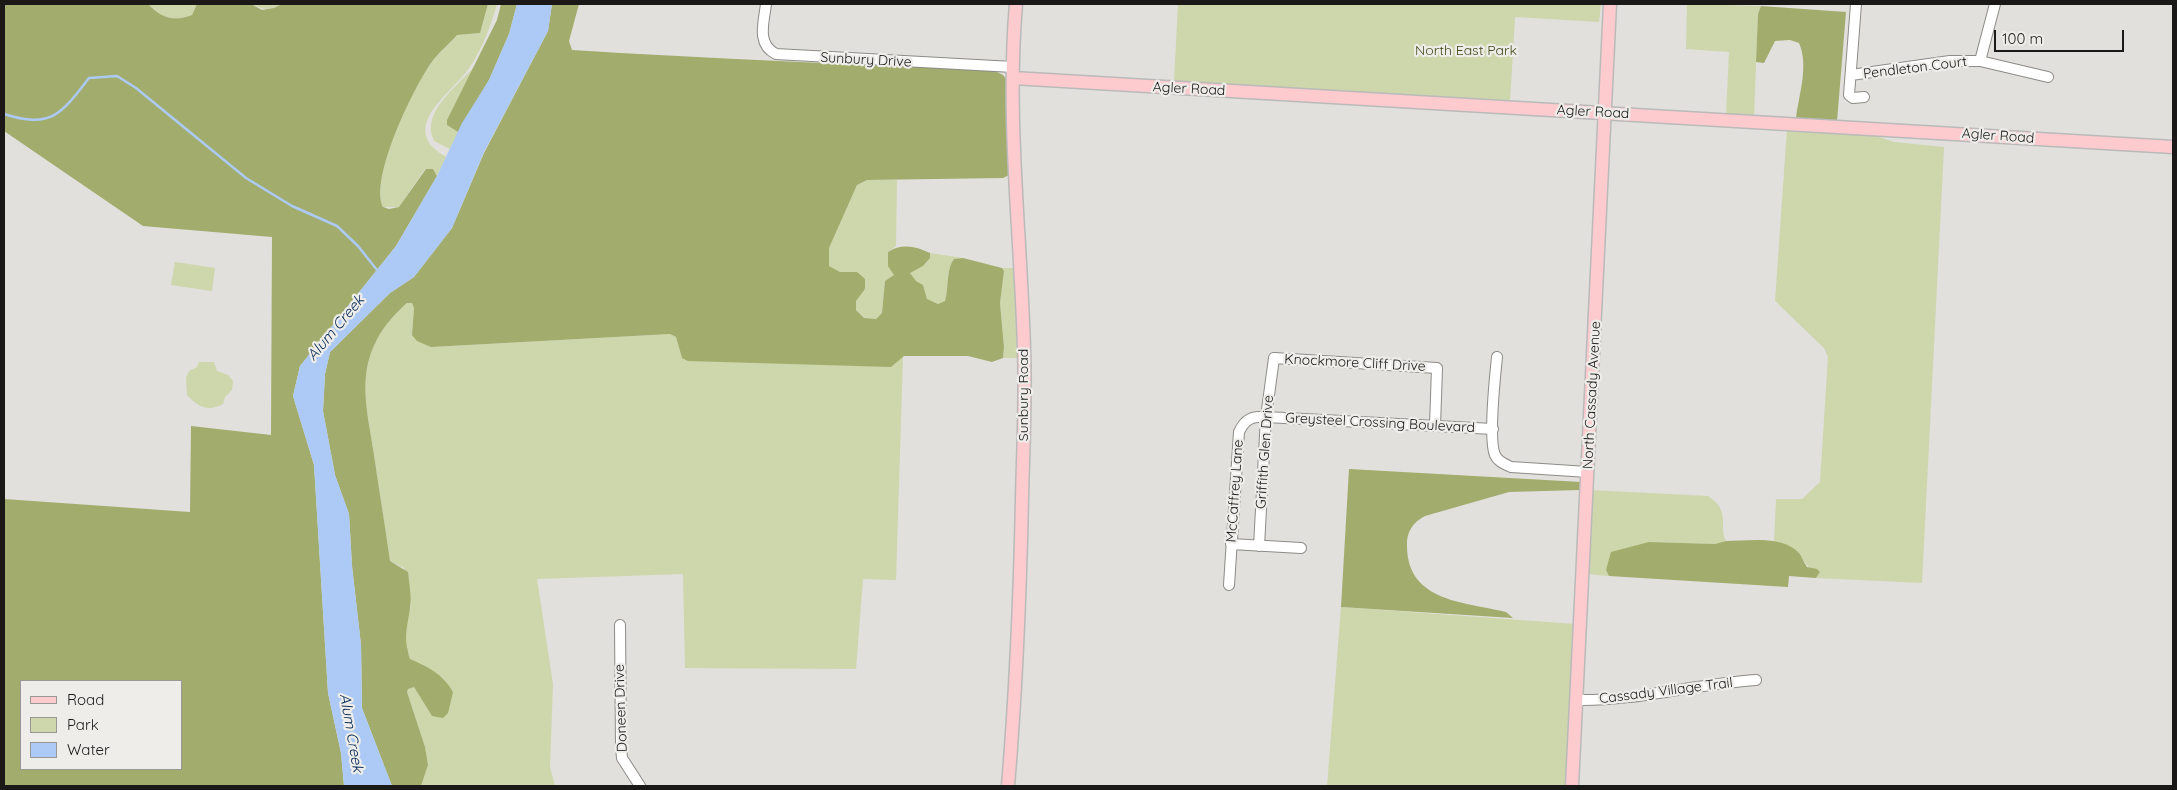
<!DOCTYPE html>
<style>
body{margin:0}
#map{position:relative;width:2177px;height:790px;overflow:hidden;background:#e1e0dc;font-family:Quicksand,sans-serif}
canvas{display:block}
.frame{position:absolute;inset:0;border:5px solid #1a1918;pointer-events:none}
.legend{position:absolute;left:20px;top:680px;width:162px;height:90px;box-sizing:border-box;background:#eeede9;border:1px solid #999895;margin:0;padding:6px 9px;list-style:none;font-size:15px;color:#1a1918}
.legend li{display:flex;align-items:center;gap:10px;height:25px}
.legend b{width:25px;border:1px solid #999895}
.scale{position:absolute;left:1994px;top:30px;width:130px;height:22px;box-sizing:border-box;border:2px solid #1a1918;border-top:0;padding-left:6px;font-size:15px;line-height:18px;white-space:nowrap;color:#1a1918;-webkit-text-stroke:4px #eeede9;paint-order:stroke}
</style>
<div id="map">
<canvas width="2177" height="790"></canvas>
<div class="frame"></div>
<ul class="legend">
<li><b style="height:6px;background:#fdcace"></b>Road</li>
<li><b style="height:14px;background:#ced6ab"></b>Park</li>
<li><b style="height:14px;background:#accaf5"></b>Water</li>
</ul>
<div class="scale">100 m</div>
</div>
<script>
const ctx = document.querySelector('canvas').getContext('2d');
ctx.lineJoin = 'round';
function paint(path, color) { ctx.fillStyle = color; ctx.fill(path, 'evenodd'); }
function strokePath(path, color, width, dash) { ctx.strokeStyle = color; ctx.lineWidth = width; ctx.lineCap = dash ? 'butt' : 'round'; ctx.setLineDash(dash || []); ctx.stroke(path); }
function label(font, color, halo, rows, align = 'center') {
  ctx.font = font + ' Quicksand,sans-serif'; ctx.lineWidth = 4.5; ctx.setLineDash([]); ctx.textBaseline = 'middle'; ctx.strokeStyle = halo; ctx.fillStyle = color; for (const [text, x, y, turn = 0] of rows) {
    ctx.save(); ctx.translate(x, y); ctx.rotate((+turn || 0) * Math.PI / 180); ctx.textAlign = isNaN(turn) ? turn : align; if (halo) ctx.strokeText(text, 0, 0); ctx.fillText(text, 0, 0); ctx.restore();
  }
}
const green = new Path2D(`
 M148,4H197L192,15C174,22 161,18 148,4Z
 M251,4H282C270,11 263,10 251,4Z
 M488,4H497C491,25 482,50 469,68C450,95 396,128 446,157L437,176L433,169H425L399,207H383C369,179 413,89 431,63C438,53 449,44 457,35L480,33Z
 M1178,4H1601L1599,22L1515,17L1510,102L1174,81Z
 M1687,4L1761,6L1758,14L1754,117L1726,115L1729,52L1686,49Z
 M475,66L447,120V125L458,132L450,149L434,141C420,112 458,86 475,66Z
 M1787,129L1873,135L1894,142L1944,147L1922,583L1816,578L1820,572C1801,565 1808,562 1796,552C1790,546 1782,544 1774,542L1776,499H1802L1820,482L1828,357L1824,348L1775,301Z
 M867,180H897L896,246L888,252L894,276L885,281L882,313L876,319L864,318L856,310V301L865,289L857,272H840L829,266V248L857,185Z
 M930,253L963,258L954,259C946,269 949,288 945,301L938,304L927,299L923,285L916,281L909,273L923,266L930,258Z
 M175,262L215,268L212,291L171,285Z
 M1002,268H1015L1018,313V358H1003L1004,347L1000,303L1004,271Z
 M407,303H412L414,308L412,335L431,347L670,334L676,337L682,358L903,356L896,580L863,579L856,669L685,668L683,574L537,579L553,684L550,767L555,786H421L428,765L425,747L407,692L408,688L414,687L432,716L405,646V627L411,606L404,568L390,561C385,526 379,490 374,455C370,426 361,392 368,363C375,337 387,321 407,303Z
 M199,362H214L217,371L228,375L233,381L232,390L225,397L223,404C208,412 198,407 187,395L186,378L189,371L197,367Z
 M1590,490L1708,496C1712,499 1718,503 1720,508C1726,518 1720,532 1726,541L1715,544L1649,542L1606,570L1609,576L1586,574Z
 M1341,607L1575,624L1566,786H1327Z`);
const forest = new Path2D(`
 M4,4H148C161,18 174,22 192,15L197,4H251L262,10L274,8L282,4H488L480,33L457,35C449,44 438,53 431,63C413,89 369,179 383,207L389,209L399,207L426,169H433L437,176L396,246L300,366L293,396L314,465L328,693L341,753L344,786H4V499L190,512L191,426L271,435L272,237L143,226L4,131ZM21,681H181V769H21Z
 M501,4H517L509,34L489,80L458,132L447,125V120L497,20Z
 M552,4H579L569,41L572,50C713,59 854,64 995,71L1003,75L1007,80L1009,175L1003,178L867,180L857,185L829,248V266L840,272H857L865,279V289L856,301V310L864,318L876,319L882,313L885,281L894,275L888,266V252C901,243 916,246 930,253V258L923,266L910,273L916,281L923,285L927,299L938,304L945,301C949,288 946,269 954,259L963,258L1002,268L1004,271L1000,303L1004,347L1003,358L992,362L968,356H904L891,367L688,361L682,358L676,337L670,334L431,347L417,341L412,335L414,308L412,303H407C387,321 375,337 368,363C361,393 370,426 374,455C379,490 385,525 390,561L408,572C409,583 412,597 410,608C407,630 403,636 410,659C428,667 443,674 453,692L448,713L443,718L432,716L414,687L408,689L407,692L425,747L428,765L421,786H392L362,708L361,645L352,566L349,514L335,475L323,411L325,374L330,352L390,293L414,277L452,228L484,153L548,31Z
 M1761,6L1846,12L1837,121L1796,118C1799,94 1809,66 1799,43L1790,40L1775,41L1764,63L1756,62L1758,14Z
 M1349,469L1581,482L1580,490L1509,492L1425,516C1413,522 1406,532 1407,547C1408,602 1465,602 1506,612L1513,618L1341,607Z
 M1726,541C1748,541 1782,535 1799,553C1802,557 1804,563 1807,567L1817,569L1820,572L1816,578L1789,576L1788,587L1609,576L1606,570L1611,552L1649,542L1715,544Z`);
const water = new Path2D(`
 M517,4H552L548,31L484,152L452,228L414,277L390,293L330,352L325,374L323,411L335,475L349,514L352,566L361,645L362,708L392,786H344L341,753L328,693L314,465L293,396L300,366L396,246L437,176L462,123L489,80L509,34Z`);
const stream = new Path2D(`
 M4,114C52,129 61,114 89,78L117,76L136,88L246,178L292,206L337,226L358,246L377,270`);
const minor = new Path2D(`
 M766,4C764,22 756,44 776,54L1013,67
 M1856,4L1849,95L1853,98L1864,97
 M1980,61L1995,4
 M1851,75L1950,61H1980L2048,77
 M1497,357C1495,377 1488,439 1495,455C1498,462 1505,464 1511,467L1588,472
 M1231,544L1301,548
 M1259,546L1266,417L1274,358L1437,368L1435,426
 M1229,585L1239,432C1245,419 1252,416 1266,417L1493,429
 M620,625L621,747L622,758L640,786
 M1577,700C1637,701 1695,684 1756,680`);
const major = new Path2D(`
 M1013,78L2173,147
 M1008,786C1016,691 1020,595 1022,499C1023,450 1026,400 1024,350C1021,235 1006,119 1016,4
 M1572,786L1610,4`);
const parkNames = [
 ["North East Park",1466,51]
];
const streetNames = [
 ["Sunbury Drive",866,60,3],
 ["Pendleton Court",1915,68,-7],
 ["Agler Road",1189,89,3],
 ["Agler Road",1593,112,3],
 ["Agler Road",1998,136,4],
 ["Knockmore Cliff Drive",1355,363,3],
 ["Sunbury Road",1024,395,-90],
 ["North Cassady Avenue",1592,395,-87],
 ["Greysteel Crossing Boulevard",1380,423,3],
 ["Griffith Glen Drive",1265,452,-86],
 ["McCaffrey Lane",1235,491,-86],
 ["Cassady Village Trail",1666,691,-7],
 ["Doneen Drive",621,708,-92]
];
const waterNames = [
 ["Alum Creek",336,328,-50],
 ["Alum Creek",351,733,80]
];
paint(green, '#ced6ab');
paint(forest, '#a2ac6c');
paint(water, '#accaf5');
strokePath(stream, '#accaf5', 2.5);
strokePath(minor, '#8c8b87', 12);
strokePath(major, '#bababa', 15);
strokePath(minor, '#fff', 10);
strokePath(major, '#fdcace', 12);
label('14px', '#444919', '#eeede9', parkNames);
label('14px', '#1a1918', '#eeede9', streetNames);
label('italic 15px', '#042957', '#eeede9', waterNames);
</script>
